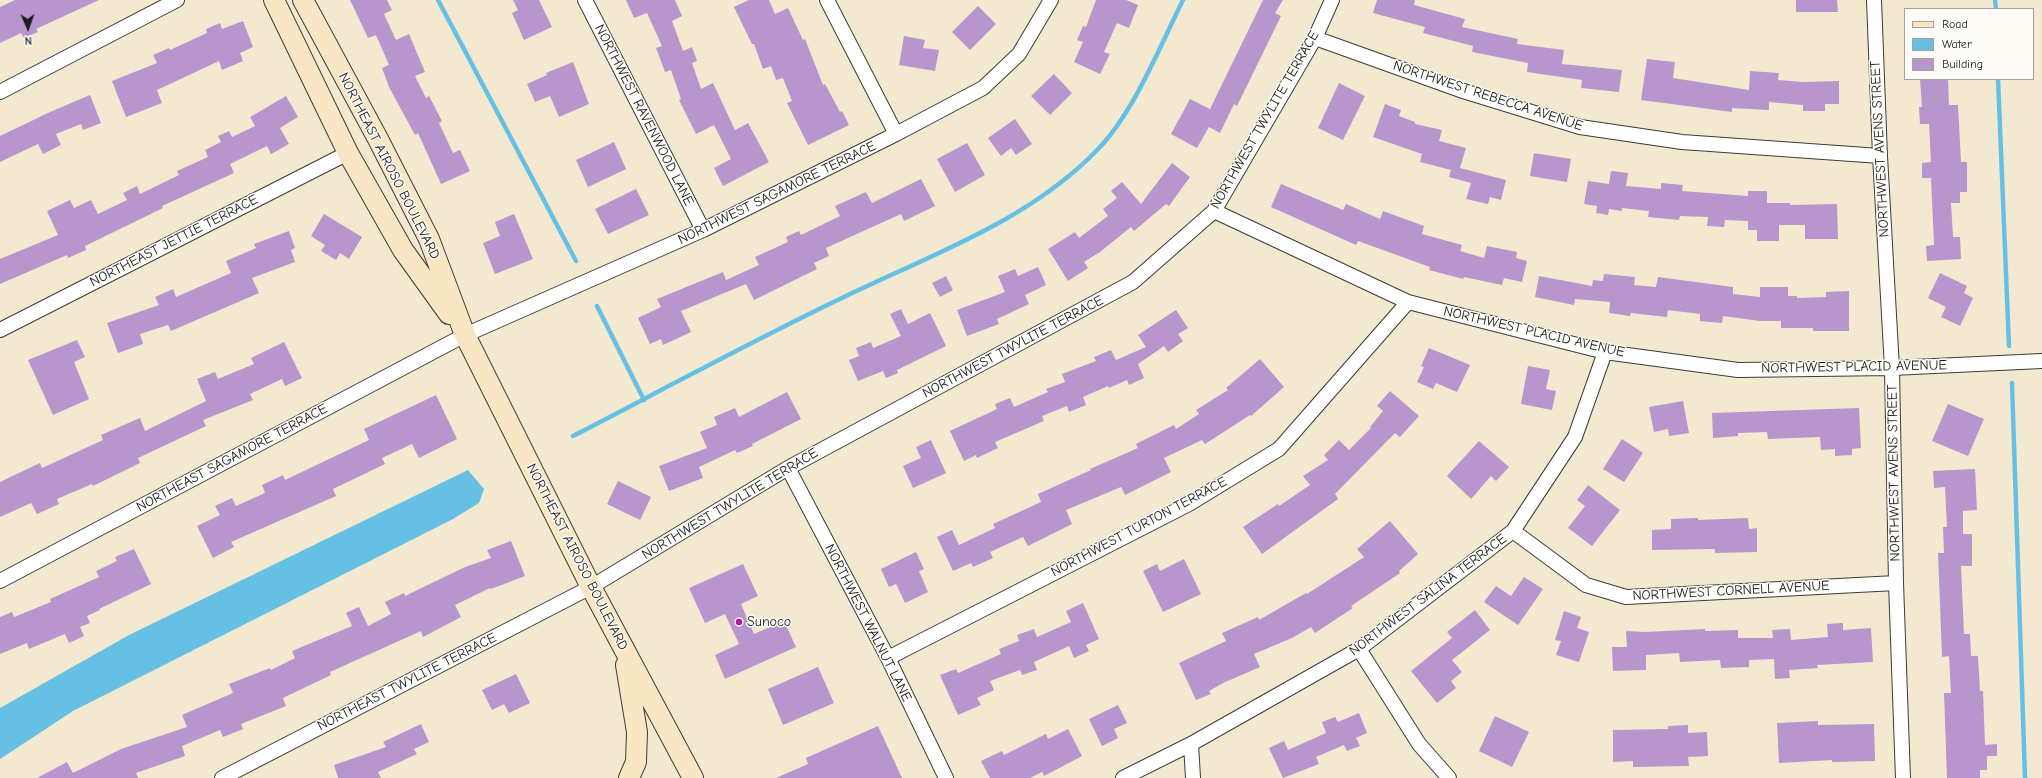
<!DOCTYPE html>
<style>
body{margin:0}
#map{position:relative;width:2042px;height:778px;overflow:hidden;background:#f3e9d1;font-family:"Comic Neue",sans-serif}
canvas{display:block}
.legend{position:absolute;left:1904px;top:8px;width:130px;height:72px;box-sizing:border-box;background:#fdfcf7;border:1px solid #a3a29f;margin:0;padding:5px 7px;list-style:none;font-size:12px;color:#1c1c1c}
.legend li{display:flex;align-items:center;gap:8px;height:20px}
.legend b{width:20px;border:1px solid #a3a29f}
.north{position:absolute;left:8px;top:8px;width:40px;height:40px;-webkit-text-stroke:3px #fdfcf7;paint-order:stroke;rotate:178deg;font-size:11px;font-weight:700;line-height:16px;text-align:center;color:#1c1c1c}
.north::after{content:'';display:block;margin:auto;width:14px;height:18px;background:#1c1c1c;clip-path:polygon(50% 0,100% 100%,50% 72%,0 100%)}
</style>
<div id="map">
<canvas width="2042" height="778"></canvas>
<ul class="legend">
<li><b style="height:5px;background:#f9e7c3"></b>Road</li>
<li><b style="height:11px;background:#66c0e4"></b>Water</li>
<li><b style="height:11px;background:#b995cd"></b>Building</li>
</ul>
<div class="north">N</div>
</div>
<script>
const ctx = document.querySelector('canvas').getContext('2d');
ctx.lineJoin = 'round';
function paint(path, color) { ctx.fillStyle = color; ctx.fill(path, 'evenodd'); }
function strokePath(path, color, width, dash) { ctx.strokeStyle = color; ctx.lineWidth = width; ctx.lineCap = dash ? 'butt' : 'round'; ctx.setLineDash(dash || []); ctx.stroke(path); }
function label(font, color, halo, rows, align = 'center') {
  ctx.font = font + ' "Comic Neue",sans-serif'; ctx.lineWidth = 3; ctx.setLineDash([]); ctx.textBaseline = 'middle'; ctx.strokeStyle = halo; ctx.fillStyle = color; for (const [text, x, y, turn = 0] of rows) {
    ctx.save(); ctx.translate(x, y); ctx.rotate((+turn || 0) * Math.PI / 180); ctx.textAlign = isNaN(turn) ? turn : align; if (halo) ctx.strokeText(text, 0, 0); ctx.fillText(text, 0, 0); ctx.restore();
  }
}
const water = new Path2D(`
 M468,470L484,489L479,503L453,519L73,711L0,759V708L129,635Z`);
const stream = new Path2D(`
 M438,0L576,261
 M1995,0L1996,9
 M1998,79L2009,346
 M597,306L644,400
 M2012,383L2025,778
 M573,436C664,389 754,340 846,296C933,254 1031,220 1099,148C1134,112 1160,46 1183,0`);
const building = new Path2D(`
 M15,0H99L36,29L38,32L24,38L21,33L0,43V7Z
 M350,0H387L392,10L384,14L396,40L409,34L425,72L415,76L426,98L429,96L442,121L439,123L453,153L460,150L470,171L441,184L418,133L415,135L389,87L382,68L389,65L376,35L368,38Z
 M513,0H539L552,27L524,40L512,13L518,10Z
 M626,0H675L682,16L672,21L683,51L692,47L697,61L692,63L701,89L713,83L735,130L748,123L769,162L723,186L714,168L731,159L714,125L696,134L679,100L681,99L671,70L665,72L656,48L662,46L647,13L634,18Z
 M749,0H769L775,14L788,8L803,40L805,39L823,85L825,84L840,112L842,111L849,125L808,145L787,103L792,101L783,78L776,80L771,66L763,69L754,44H752L734,7Z
 M1096,0H1126L1138,5L1129,28L1117,23L1104,52L1110,54L1100,74L1074,62L1083,42L1077,40L1083,26L1086,27Z
 M1263,0H1283L1275,13L1281,16L1237,106L1234,104L1220,133L1209,127L1197,148L1171,134L1190,99L1210,109Z
 M1377,0H1415L1414,5L1465,19L1462,27L1518,39L1517,44L1564,50L1562,64L1622,70L1619,92L1581,88L1582,80L1527,72L1528,63L1472,52L1473,46L1423,33L1425,27L1373,13Z
 M1796,0H1837L1838,12H1796Z
 M978,6L996,24L970,50L952,32Z
 M243,21L253,47L240,53L243,61L222,70L219,61L157,90L162,103L126,117L112,81L157,63L153,55L169,48L170,50L207,33L206,29L220,23L222,29Z
 M904,36L925,40L923,48L939,50L935,71L899,65Z
 M1647,59L1675,62L1673,78L1749,90L1750,71L1779,73L1778,80L1803,82L1839,81V104H1825V111H1803V105L1769,102V110L1732,108V112L1641,100Z
 M573,62L589,104L559,117L550,96L535,102L527,84L547,75L546,73Z
 M1054,74L1072,93L1050,115L1031,96Z
 M1920,79H1948L1949,105H1958L1961,162H1967V192H1960V203H1951L1953,237H1960L1961,259L1927,261L1926,246L1934,245L1931,178H1922V163L1931,162L1929,124H1920L1919,107H1922Z
 M1339,83L1365,96L1343,140L1318,128Z
 M90,95L101,123L83,130L81,124L56,134L61,145L43,154L38,144L0,162V136L50,112Z
 M286,96L298,117L280,128L289,144L271,154L267,146L230,164L234,173L162,206L163,208L85,246L86,250L68,258L67,255L0,284V259L58,235L47,211L70,200L74,208L91,200L98,214L127,200L123,193L137,186L140,194L179,175L177,171L208,157L205,150L221,142L218,136L229,131L232,137L255,126L250,117Z
 M1385,104L1401,110L1399,116L1415,122V124L1442,130L1439,141L1466,148L1460,168L1506,180L1501,200L1490,197L1488,204L1466,199L1471,183L1449,177L1451,170L1420,162L1422,154L1373,137Z
 M1015,119L1032,144L1016,155L1011,148L1001,156L988,138Z
 M614,142L626,169L588,187L576,160Z
 M967,143L985,175L955,192L937,159Z
 M1534,153L1571,159L1567,182L1530,176Z
 M1172,163L1190,177L1169,206L1166,204L1134,231L1131,227L1100,252L1084,262L1088,268L1068,281L1048,249L1075,232L1079,238L1108,216L1103,209L1117,198L1111,191L1122,182L1141,204Z
 M1611,171L1628,173L1626,186L1661,189V183L1683,185L1682,191L1748,196V191H1767V203H1790V205L1837,204L1838,239H1805V225H1779V241H1757V230H1748V221L1725,220L1724,227L1707,226L1708,217L1680,216L1679,220L1648,217L1649,211L1622,208V211L1609,209L1608,215L1596,213L1597,206L1584,204L1588,181L1609,184Z
 M921,179L935,206L904,221L901,214L826,248L829,256L814,263L817,269L754,300L746,284L681,311L691,332L663,345L661,339L650,344L638,318L661,307L657,299L723,272L726,280L759,265L755,257L788,242L786,237L799,231L801,235L840,216L835,206L866,192L872,203Z
 M1281,184L1343,210L1346,204L1380,219L1383,211L1424,226L1422,234L1462,245L1460,251L1484,258L1487,246L1517,252L1516,258L1527,261L1522,282L1504,278L1502,285L1464,277L1463,279L1429,270L1430,267L1358,241L1356,245L1271,207Z
 M636,189L649,215L608,234L595,209Z
 M324,214L362,237L349,259L340,253L336,260L321,251L325,245L311,236Z
 M514,214L533,259L495,274L483,243L500,236L495,222Z
 M289,231L295,248L291,250L295,262L252,278L259,293L171,331L168,325L140,334L143,344L118,353L107,323L159,305L155,297L173,289L176,297L231,273L226,261L256,248L254,244Z
 M1038,267L1046,285L1025,295L1029,304L997,319L999,324L967,336L957,310L1005,292L998,276L1015,269L1018,276Z
 M1940,273L1967,286L1964,293L1973,298L1960,326L1941,317L1946,307L1928,298Z
 M1604,274L1635,277L1634,285L1656,287L1658,277L1733,287V294L1760,297V287H1788V296H1797V298L1826,297V292L1849,291V331H1813V328H1781V321H1760L1723,316L1722,323L1700,321V314L1668,310L1667,317L1631,313L1630,316L1609,313L1610,302L1575,299L1574,305L1535,297L1539,276L1592,286L1593,280L1603,281Z
 M946,276L953,290L940,297L932,283Z
 M901,309L908,324L930,313L946,346L897,370L898,373L886,378L883,371L858,381L849,360L859,356L856,348L871,342L873,348L901,336L890,314Z
 M1176,310L1188,328L1178,334L1183,341L1168,352L1164,346L1138,364L1144,378L1129,385L1127,380L1109,388L1108,386L1083,397L1086,405L1069,412L1067,406L1042,416L1044,421L995,442L998,448L977,458L976,455L964,461L950,431L997,409L995,404L1010,398L1014,407L1048,392L1046,389L1065,382L1062,374L1096,361L1094,357L1111,350L1116,360L1146,347L1138,335Z
 M77,340L85,357L74,362L89,399L53,415L28,360Z
 M284,342L302,378L285,386L282,379L250,394L253,400L203,420L206,426L138,458L140,463L93,486L92,484L57,499L59,504L37,514L31,503L0,517V482L40,463L42,468L103,440L101,435L140,418L145,431L206,401L197,379L215,372L218,379L254,364L251,358Z
 M1429,348L1470,365L1457,392L1436,383L1433,389L1417,382L1424,367L1421,366Z
 M1260,359L1284,387L1251,416L1250,415L1205,444L1202,440L1164,458L1171,472L1125,495L1121,487L1066,510L1072,524L1028,546L1023,537L990,552L993,558L973,567L971,563L953,571L937,537L952,530L959,545L995,528L993,524L1041,502L1038,494L1091,470L1090,469L1138,448L1136,444L1174,425L1176,429L1199,414L1196,410L1228,390L1226,388Z
 M1528,366L1550,370L1546,389L1556,391L1552,410L1521,404Z
 M1390,391L1419,416L1400,437L1395,433L1335,494L1338,499L1262,554L1243,527L1278,504L1279,506L1310,485L1303,476L1328,460L1324,455L1339,440L1349,450L1371,428L1370,427L1383,411L1377,406Z
 M787,392L801,419L752,444L753,446L737,453L735,450L699,467L703,478L669,491L659,466L707,448L700,432L717,425L714,417L735,408L739,417Z
 M436,395L457,439L419,458L412,444L382,458L385,464L333,489L336,496L231,542L234,547L213,558L197,526L220,515L215,506L232,498L236,506L265,493L262,485L283,475L285,480L369,440L364,429Z
 M1683,401L1689,433L1669,436L1668,429L1654,432L1649,407Z
 M1948,404L1984,419L1968,456L1932,441Z
 M1859,408L1861,448L1852,449V455L1835,456V449L1821,450L1820,437L1768,439L1767,432L1738,433V436L1713,438L1712,413Z
 M1622,439L1643,453L1624,482L1603,469Z
 M931,440L946,473L913,488L903,466L921,458L916,447Z
 M1479,441L1509,467L1496,481L1491,476L1471,499L1447,476Z
 M1975,469L1977,510L1963,511V534H1972V566H1961L1964,634H1970L1971,656H1978L1980,691H1983L1985,745L1997,744V756H1987V770H1980V778H1947L1944,693H1951L1949,656L1942,657L1938,553H1944L1943,527H1947L1945,487L1934,488L1933,471Z
 M618,481L651,497L640,520L607,504Z
 M1588,485L1620,510L1592,546L1568,528L1585,506L1577,500Z
 M1698,518V520L1748,518L1749,529L1757,528V552L1715,553V549L1652,550V530L1671,529V519Z
 M1390,521L1418,554L1399,571L1400,573L1351,606L1353,608L1315,633L1311,627L1292,638L1254,654L1260,667L1223,683L1209,691L1211,694L1196,700L1179,663L1226,641L1222,633L1258,617L1259,620L1306,593L1307,594L1364,557L1357,549Z
 M511,541L525,576L491,589L490,588L455,605L461,617L423,637L421,631L330,672L331,675L283,698L286,706L241,724L243,729L223,737L220,730L182,746L185,756L136,773L138,778H37L67,762L73,773L121,749L187,727L182,715L233,693L229,684L270,668L271,670L295,658L292,651L352,626L346,613L359,607L368,626L391,614L385,602L404,593L405,596L465,567L491,558L487,550Z
 M134,549L151,584L99,609L100,610L87,616L90,623L80,627L84,636L69,643L65,634L29,649L27,643L0,654V617L12,612L14,617L51,602L50,599L99,577L96,571L117,561L115,557Z
 M916,552L924,569L919,571L928,592L905,603L896,584L889,587L881,569Z
 M1184,559L1201,594L1163,612L1143,571L1157,564L1160,571Z
 M743,564L758,596L741,604L754,634L784,621L796,647L725,679L715,655L739,644L725,614L705,623L689,588Z
 M1524,577L1543,589L1518,625L1484,602L1496,586L1511,596Z
 M1083,603L1099,639L1086,645L1089,651L1074,658L1069,646L1034,662L1037,670L1022,675L1020,670L990,681L994,690L977,698L981,705L958,715L940,675L956,669L958,673L1001,654L999,649L1019,641L1017,635L1034,629L1037,637L1071,622L1066,611Z
 M1475,610L1490,630L1452,660L1462,672L1451,681L1456,688L1437,703L1411,671L1452,638L1447,632Z
 M1564,611L1581,617L1577,628L1589,632L1579,662L1556,655L1561,641L1555,640Z
 M1843,623V630L1871,628L1873,662L1817,665L1818,668L1789,670L1790,678L1775,679L1774,659L1749,660V667L1721,668L1720,660L1680,662L1679,653L1646,655V670L1613,671L1612,647H1627L1626,631L1645,632L1705,629V631L1738,630V638H1773L1772,630L1790,629L1791,640L1828,637L1827,624Z
 M818,667L834,703L783,725L768,689Z
 M516,674L530,703L509,713L504,704L492,710L482,690Z
 M1118,705L1127,723L1114,729L1118,738L1102,746L1089,719Z
 M1359,713L1367,733L1356,738L1360,746L1347,751L1344,745L1316,757L1319,764L1283,778L1269,748L1284,741L1288,750L1326,733L1322,722L1335,717L1338,722Z
 M1495,716L1529,732L1512,767L1479,751Z
 M1818,721V725L1874,724L1875,761L1832,762V760L1779,763L1777,723Z
 M421,724L429,742L414,749L417,754L378,772L381,778H338L334,765L386,747L383,742Z
 M1688,725V733L1707,732L1708,756L1688,757L1689,766L1633,767V761L1613,762V730L1668,729V726Z
 M878,726L902,778H776L808,764L806,758Z
 M1068,729L1082,756L1044,776L1042,772L1030,778H990L981,761L1002,751L1004,755L1046,734L1048,739Z`);
const minor = new Path2D(`
 M585,0L703,230
 M827,0L896,134
 M1874,0L1880,156L1892,368L1896,583L1903,778
 M1315,38L1460,90L1580,127L1682,142L1880,156
 M0,92L177,0
 M1214,211L1408,302L1605,352L1738,370L1892,368L2042,361
 M0,330L348,153
 M788,468L888,658L946,778
 M1513,531L1586,585L1626,597L1896,583
 M0,581L465,335L703,230L896,134L983,88L1019,54L1051,0
 M1359,649L1419,744L1449,778
 M888,658L1189,504L1279,449L1408,302
 M1191,744L1193,778
 M222,778L591,587L788,468L1133,282L1214,211L1315,38L1332,0
 M1123,778L1191,744L1359,649L1513,531L1575,437L1605,352`);
const secondary = new Path2D(`
 M274,0L348,153L403,250L449,314
 M303,0L378,139L429,239L465,335L591,587L693,778
 M626,665L637,732L636,762L629,778`);
const markers = [
 [739,622,4,"#b5179e"]
];
const streetNames = [
 ["NORTHWEST REBECCA AVENUE",1488,96,18],
 ["NORTHWEST RAVENWOOD LANE",644,115,63],
 ["NORTHWEST TWYLITE TERRACE",1265,120,-60],
 ["NORTHWEST AVENS STREET",1880,149,-93],
 ["NORTHEAST AIROSO BOULEVARD",389,166,63],
 ["NORTHWEST SAGAMORE TERRACE",777,193,-26],
 ["NORTHEAST JETTIE TERRACE",174,241,-27],
 ["NORTHWEST PLACID AVENUE",1534,332,13],
 ["NORTHWEST TWYLITE TERRACE",1013,347,-28],
 ["NORTHWEST PLACID AVENUE",1854,367,-1],
 ["NORTHEAST SAGAMORE TERRACE",232,458,-28],
 ["NORTHWEST AVENS STREET",1894,473,-91],
 ["NORTHWEST TWYLITE TERRACE",730,504,-31],
 ["NORTHWEST TURTON TERRACE",1139,527,-28],
 ["NORTHEAST AIROSO BOULEVARD",577,557,63],
 ["NORTHWEST CORNELL AVENUE",1731,591,-3],
 ["NORTHWEST SALINA TERRACE",1428,595,-37],
 ["NORTHWEST WALNUT LANE",868,623,63],
 ["NORTHEAST TWYLITE TERRACE",407,682,-27]
];
const poiNames = [
 ["Sunoco",747,622]
];
paint(water, '#66c0e4');
strokePath(stream, '#66c0e4', 4.5);
paint(building, '#b995cd');
strokePath(minor, '#3c3b37', 16);
strokePath(secondary, '#3c3b37', 22);
strokePath(minor, '#fff', 14);
strokePath(secondary, '#f9e7c3', 20);
for (const [x, y, r, color] of markers) { const dot = new Path2D(); dot.arc(x, y, r, 0, 2 * Math.PI); ctx.fillStyle = color; ctx.fill(dot); strokePath(dot, '#fdfcf7', 1.5); }
label('14px', '#1c1c1c', '#fdfcf7', streetNames);
label('14px', '#1c1c1c', '#fdfcf7', poiNames, 'left');
</script>
